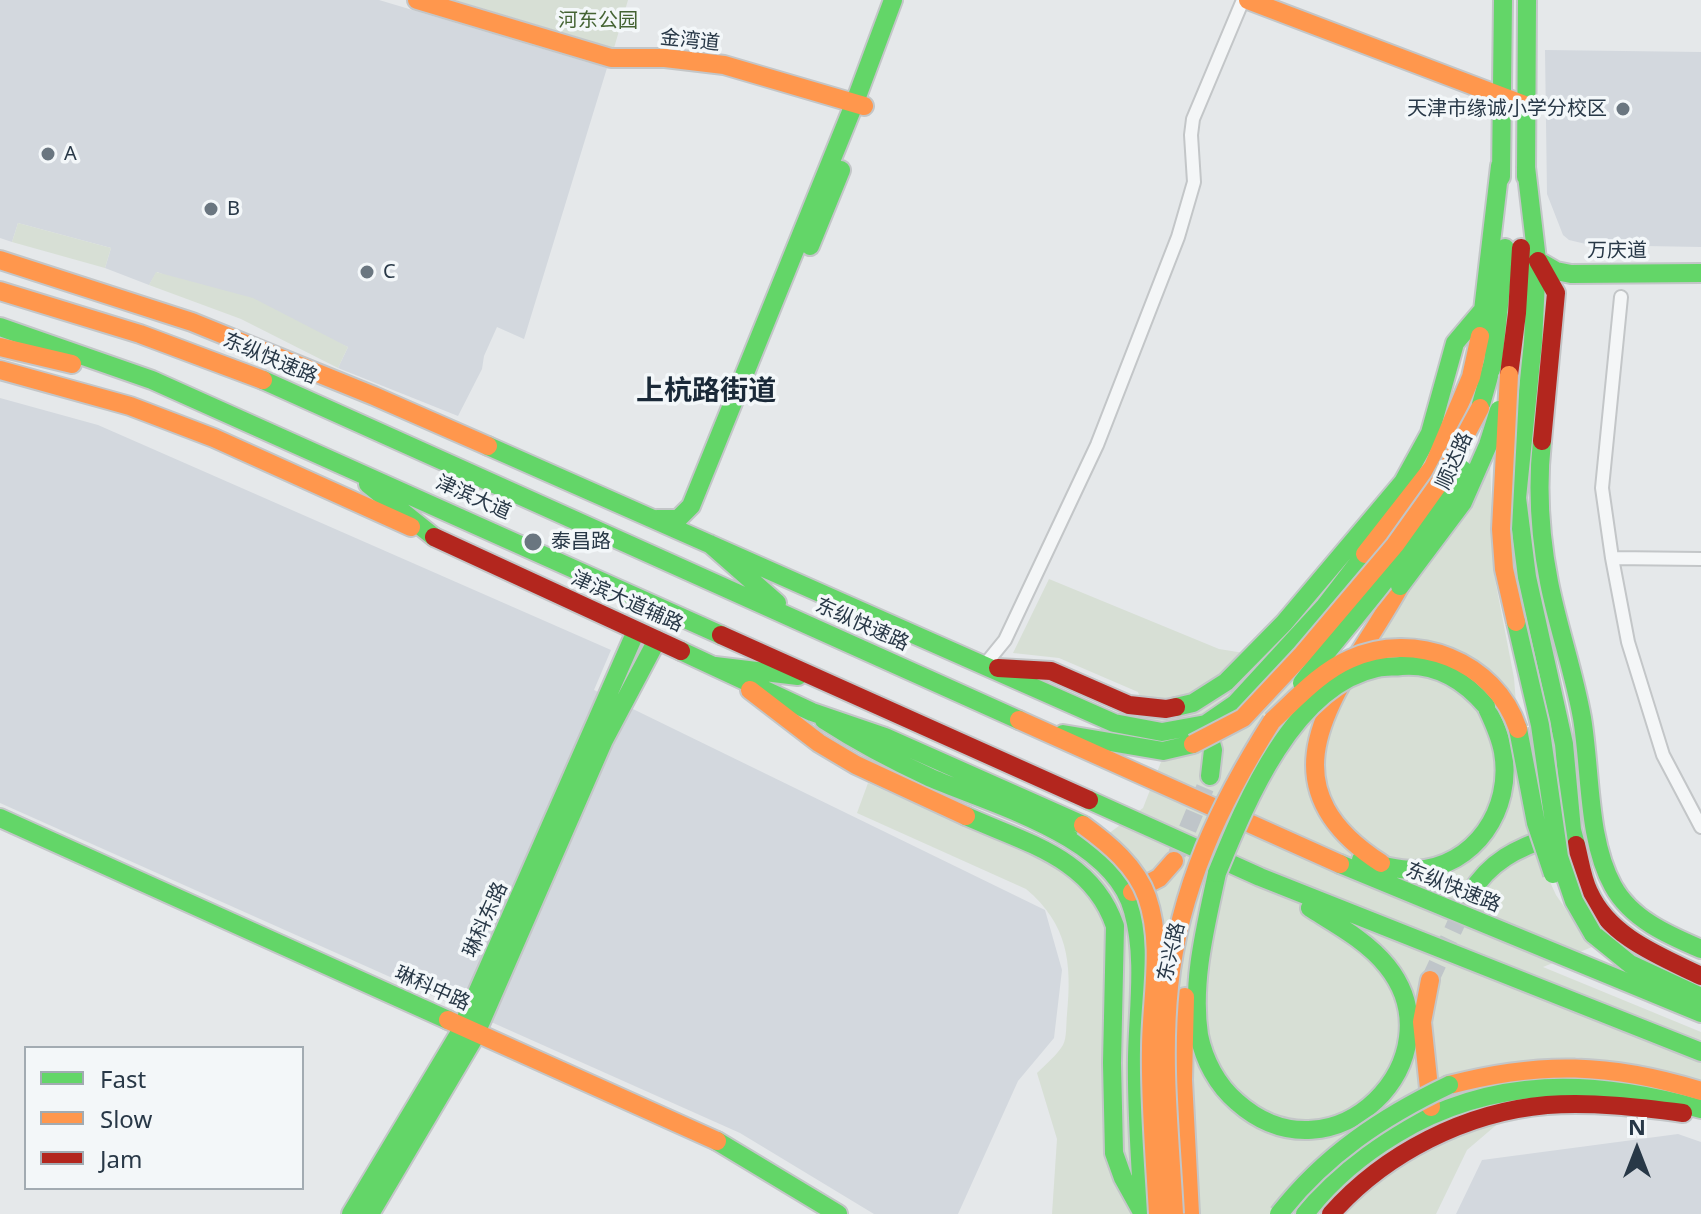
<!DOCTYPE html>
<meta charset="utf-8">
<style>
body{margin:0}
#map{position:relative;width:1701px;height:1214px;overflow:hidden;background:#e5e8ea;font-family:"Noto Sans",sans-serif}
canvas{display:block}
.legend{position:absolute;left:24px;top:1046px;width:280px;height:144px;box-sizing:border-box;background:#f3f7f9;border:2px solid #a2abb2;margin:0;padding:10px 14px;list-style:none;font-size:24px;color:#283847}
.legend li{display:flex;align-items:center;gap:16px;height:40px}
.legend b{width:40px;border:2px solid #a2abb2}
.north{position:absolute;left:1597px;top:1110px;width:80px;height:80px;-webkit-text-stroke:6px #f3f7f9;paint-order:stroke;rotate:0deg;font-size:22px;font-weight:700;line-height:32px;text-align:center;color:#283847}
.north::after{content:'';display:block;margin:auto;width:28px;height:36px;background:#283847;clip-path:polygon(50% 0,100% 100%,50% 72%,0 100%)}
</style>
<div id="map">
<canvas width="1701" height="1214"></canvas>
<ul class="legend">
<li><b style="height:10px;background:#63d668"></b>Fast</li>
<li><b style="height:10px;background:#ff974d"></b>Slow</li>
<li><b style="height:10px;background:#b3261e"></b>Jam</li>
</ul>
<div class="north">N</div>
</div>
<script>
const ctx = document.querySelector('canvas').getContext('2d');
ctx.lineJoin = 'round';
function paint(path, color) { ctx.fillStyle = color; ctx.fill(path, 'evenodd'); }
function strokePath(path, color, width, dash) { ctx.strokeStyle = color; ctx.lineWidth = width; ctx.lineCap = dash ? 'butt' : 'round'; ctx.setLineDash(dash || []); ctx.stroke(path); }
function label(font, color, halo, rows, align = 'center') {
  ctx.font = font + ' "Noto Sans","Noto Sans SC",sans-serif'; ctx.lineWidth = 7; ctx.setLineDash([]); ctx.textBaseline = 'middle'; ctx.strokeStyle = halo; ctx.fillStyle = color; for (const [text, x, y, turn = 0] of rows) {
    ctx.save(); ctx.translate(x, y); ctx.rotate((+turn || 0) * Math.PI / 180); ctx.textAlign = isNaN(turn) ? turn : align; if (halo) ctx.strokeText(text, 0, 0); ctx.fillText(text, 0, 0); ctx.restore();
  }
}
const built = new Path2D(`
 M0,0H379L607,68L524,339L497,327L484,356L482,369L458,416L338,368L348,347L157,272L149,285L105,268L111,248L18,223L12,242L0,238Z
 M1545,50L1701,52V247L1590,245L1569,240L1563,235L1547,194Z
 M0,398L98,425L611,650L594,690L1045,910L1062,970L1054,1038L1018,1081L958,1214H874L740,1133L0,803Z
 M1678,1134L1701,1142V1214H1456L1482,1160Z`);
const green = new Path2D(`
 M454,0H628L614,48Z
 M18,223L111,248L105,268L12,242Z
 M156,272L253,298L348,347L338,368L241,319L149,285Z
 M1490,462L1494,574L1514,678L1525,816L1534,847L1556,895L1592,947L1543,967L1701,1032V1083L1576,1057L1467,1150L1436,1214H1052L1057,1139L1037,1073C1045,1065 1057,1055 1063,1045C1067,1038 1066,1023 1067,1014C1072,963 1068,924 1026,889L857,813L868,783L1061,869L1143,808L1161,762L1138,692L1059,658L1013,653L1049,579L1219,649L1331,667L1424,567Z`);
const secondaryTunnel = new Path2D(`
 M1177,854L1210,776
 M1430,980L1466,902`);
const street = new Path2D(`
 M1621,297L1602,488L1612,558L1628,642L1663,755L1701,827
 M1612,558L1701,559
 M983,667L1005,640L1097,445L1178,237L1194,182L1191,135L1193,119L1243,0`);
const fast = new Path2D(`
 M1526,167L1537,260L1533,342L1517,498L1527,577L1564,744L1572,830L1576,845
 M1501,177L1503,0
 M1526,177L1527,0
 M810,246L841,170
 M1537,260L1556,271L1571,274L1701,273
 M0,327L152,380L721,635
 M1480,336L1500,166
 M263,380L1019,720
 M1480,408L1493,362L1505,248
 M1542,441C1537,487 1540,536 1549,582C1558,628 1574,672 1582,718C1591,771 1587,839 1613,886C1631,919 1668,935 1701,949
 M488,446L1114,723L1162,732L1206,724L1235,704L1325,606L1365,554
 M368,484L434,537
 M657,519H678L691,506L855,102L893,0
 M710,544L777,603
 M681,651L812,712L885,737L1083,825
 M715,666L798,676
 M1176,707L1193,703L1226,682L1284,623L1403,482L1430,433L1455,343L1482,311
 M824,720C858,742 894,761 931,778C994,805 1114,837 1133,911C1146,957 1138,1009 1137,1057C1136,1108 1140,1158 1143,1209
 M1206,724L1213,750L1210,776
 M1063,734L1163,751L1193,744
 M1089,800L1260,877L1701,1052
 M966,816C1026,843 1092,858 1115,926L1112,1063L1114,1153L1123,1178L1143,1214
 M0,818L448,1020
 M1361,860C1379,865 1397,870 1415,870C1475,867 1513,809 1503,752C1500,735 1493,721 1486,706
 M1340,864L1701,1013
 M1217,873C1206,925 1191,982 1199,1035C1204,1060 1217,1085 1237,1102C1334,1188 1460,1057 1387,966C1367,941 1337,925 1310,908
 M1470,894C1490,861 1517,848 1553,836
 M1593,934L1630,964L1701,997
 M717,1141L838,1214
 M351,1214L459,1034L636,631
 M370,1214L473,1040L604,740L657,640
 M1305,1214C1330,1181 1361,1155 1396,1134C1494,1075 1594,1079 1701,1109`);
const slow = new Path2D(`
 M417,0L611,58H665L724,65L864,106
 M1248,0L1527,106
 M0,260L192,322L374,396L488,446
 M0,291L140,334L263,380
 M0,347L72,364
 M0,370L130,406L214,438L411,527
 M1365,554L1433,467L1471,377L1480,336
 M750,690L819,743L856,765L966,816
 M1019,720L1340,864
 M1381,863C1249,778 1347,683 1400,586
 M1132,892L1159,878L1174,861
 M1430,980L1422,1022L1431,1107
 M1185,997L1183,1080L1190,1214
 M448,1020L717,1141
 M1449,1085C1540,1061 1611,1063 1701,1091`);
const jam = new Path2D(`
 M1538,261L1556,293L1542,441
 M1509,375L1517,313L1521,248
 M434,537L681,651
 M721,635L1089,800
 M998,668L1051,671L1129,705L1166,709L1176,707
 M1576,845C1580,860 1582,878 1589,892C1609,937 1660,956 1701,976
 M1331,1214C1385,1153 1466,1112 1547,1105C1593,1102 1638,1107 1683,1113`);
const fastBridge = new Path2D(`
 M1400,586L1463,502L1488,445L1499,410
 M1516,622L1540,725L1559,857L1574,901L1593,934
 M1302,683C1357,613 1418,547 1462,469
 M1518,729L1536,823L1553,874
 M1217,873C1246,802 1293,686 1377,668C1385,666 1394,667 1401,666C1436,663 1464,680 1486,706
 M1279,1214C1325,1155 1382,1117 1449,1085`);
const slowBridge = new Path2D(`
 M1509,375L1501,529L1504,569L1516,622
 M1272,721C1296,699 1320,672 1350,659C1414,630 1495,660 1518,729
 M1193,744L1243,718L1301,656L1395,545L1440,482L1480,408
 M1083,825C1109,844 1136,866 1147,897C1164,946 1151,999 1151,1049C1150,1104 1155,1159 1158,1214
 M1174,1214C1170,1139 1161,1062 1169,987C1179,889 1220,803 1272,721`);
const markers = [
 [1623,109,8,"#6a7680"],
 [48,154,8,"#6a7680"],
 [211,209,8,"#6a7680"],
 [367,272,8,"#6a7680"],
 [533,542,10,"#6a7680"]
];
const parkNames = [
 ["河东公园",598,21]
];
const streetNames = [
 ["金湾道",690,41,6],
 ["万庆道",1617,251],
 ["东纵快速路",270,359,23],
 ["顺达路",1455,461,-66],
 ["津滨大道",473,498,24],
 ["津滨大道辅路",627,602,24],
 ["东纵快速路",862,625,24],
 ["东纵快速路",1453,888,22],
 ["琳科东路",486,920,-66],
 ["东兴路",1172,952,-77],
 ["琳科中路",432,989,24]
];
const poiNames = [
 ["天津市缘诚小学分校区",1607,109,"right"],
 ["A",64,154],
 ["B",227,209],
 ["C",383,272],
 ["泰昌路",551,542]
];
const districtNames = [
 ["上杭路街道",706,392]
];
paint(built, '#d3d8de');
paint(green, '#d7dfd5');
strokePath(secondaryTunnel, '#bfc5c9', 18, [18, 9]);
strokePath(street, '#c3c6c8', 16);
strokePath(fast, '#c3c6c8', 22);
strokePath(slow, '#c3c6c8', 22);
strokePath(jam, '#c3c6c8', 22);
strokePath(street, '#f4f6f7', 12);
strokePath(fast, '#63d668', 18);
strokePath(slow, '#ff974d', 18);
strokePath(jam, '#b3261e', 18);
strokePath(fastBridge, '#c1c5c8', 22, []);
strokePath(slowBridge, '#c1c5c8', 22, []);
strokePath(fastBridge, '#63d668', 18);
strokePath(slowBridge, '#ff974d', 18);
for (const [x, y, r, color] of markers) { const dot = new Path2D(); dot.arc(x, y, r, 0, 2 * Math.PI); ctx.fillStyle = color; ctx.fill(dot); strokePath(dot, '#f3f7f9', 3); }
label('20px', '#456434', '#f3f7f9', parkNames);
label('20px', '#283847', '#f3f7f9', streetNames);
label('20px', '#283847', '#f3f7f9', poiNames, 'left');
label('bold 28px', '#1a2938', '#f3f7f9', districtNames);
</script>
